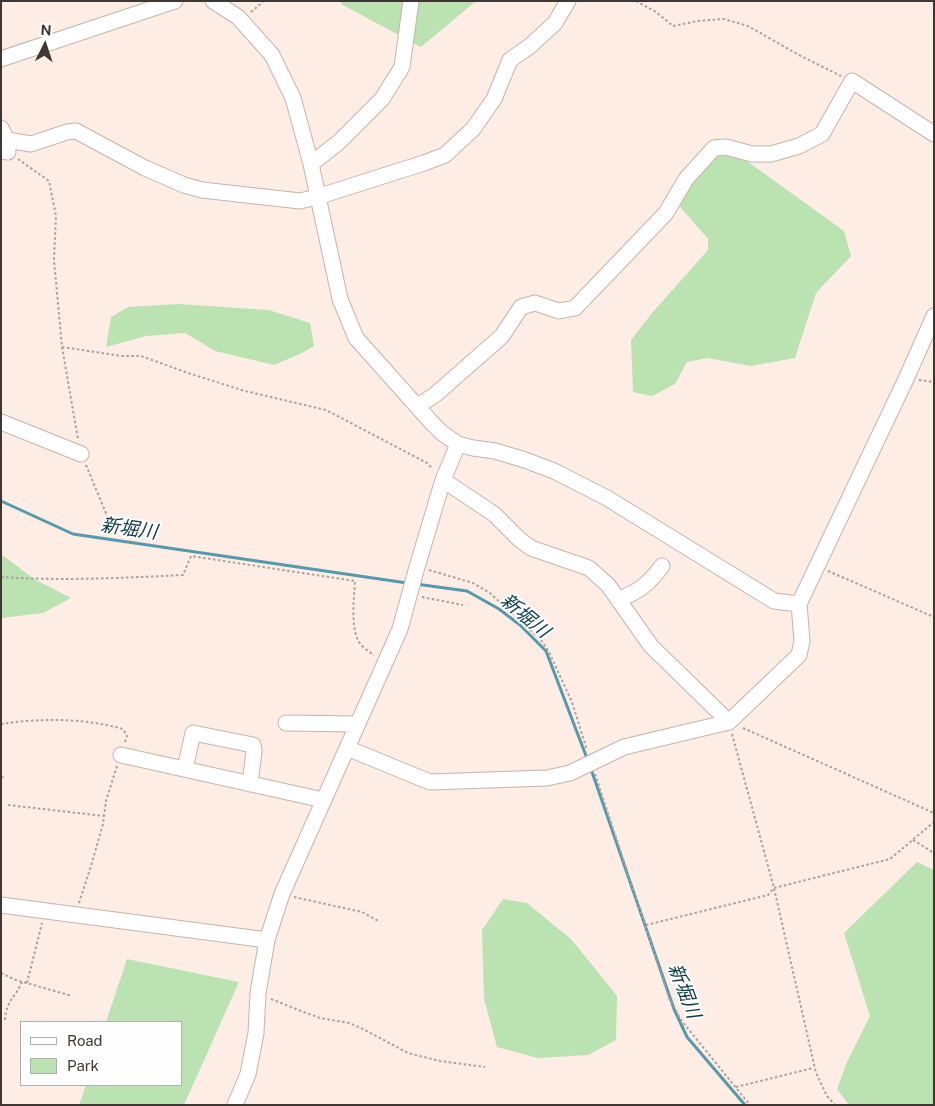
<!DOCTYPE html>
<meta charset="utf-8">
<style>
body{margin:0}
#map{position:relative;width:935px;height:1106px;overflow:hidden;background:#feede5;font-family:"Public Sans",sans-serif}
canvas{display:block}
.frame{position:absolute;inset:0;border:2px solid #3e3734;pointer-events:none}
.legend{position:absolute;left:20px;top:1021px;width:162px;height:65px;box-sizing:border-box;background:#fefefe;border:1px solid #b1aead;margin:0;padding:6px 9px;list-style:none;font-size:15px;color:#3e3734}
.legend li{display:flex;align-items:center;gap:10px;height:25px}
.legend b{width:25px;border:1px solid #b1aead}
.north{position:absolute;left:20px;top:20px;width:50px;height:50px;-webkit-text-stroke:4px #fefefe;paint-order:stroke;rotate:4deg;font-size:14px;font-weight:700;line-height:20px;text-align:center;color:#3e3734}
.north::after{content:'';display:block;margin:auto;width:18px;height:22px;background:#3e3734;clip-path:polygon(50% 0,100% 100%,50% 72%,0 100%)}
</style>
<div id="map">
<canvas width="935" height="1106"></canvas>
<div class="frame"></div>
<ul class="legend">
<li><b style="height:6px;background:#fff"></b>Road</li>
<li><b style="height:14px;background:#bbe3b2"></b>Park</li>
</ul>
<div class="north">N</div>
</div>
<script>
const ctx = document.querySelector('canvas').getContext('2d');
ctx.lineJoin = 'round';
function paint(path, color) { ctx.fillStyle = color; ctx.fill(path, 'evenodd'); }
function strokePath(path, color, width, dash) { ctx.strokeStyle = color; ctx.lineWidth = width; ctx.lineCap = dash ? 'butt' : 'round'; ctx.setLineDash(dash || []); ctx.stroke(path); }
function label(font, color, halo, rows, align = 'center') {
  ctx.font = font + ' "Public Sans","Noto Sans JP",sans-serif'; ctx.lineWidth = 4; ctx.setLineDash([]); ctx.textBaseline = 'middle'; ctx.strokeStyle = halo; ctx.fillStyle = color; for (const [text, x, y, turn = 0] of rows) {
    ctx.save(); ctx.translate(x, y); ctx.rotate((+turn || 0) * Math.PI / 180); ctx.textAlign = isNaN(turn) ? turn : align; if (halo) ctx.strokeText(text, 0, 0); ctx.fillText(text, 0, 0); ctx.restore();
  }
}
const green = new Path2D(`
 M342,1H476L421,47L341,4Z
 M715,138L844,231L851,256L816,293L795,358L751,366L707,358L687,362L675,384L652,396L633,392L631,340L652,313L708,250V239L675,201Z
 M178,304L269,310L310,323L314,346L302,353L274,365L215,351L185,333L146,336L106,347L111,317L128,307Z
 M1,554L34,579L71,598L43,613L1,618Z
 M917,862L934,870V1105H849L837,1089L847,1062L870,1016L844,933Z
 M503,899L527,903L572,940L617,996L616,1040L588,1055L538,1058L497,1047L484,999L482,930Z
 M127,959L239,982L184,1105H79L86,1085H181V1022H106Z`);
const stream = new Path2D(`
 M1,501L73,534L407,583
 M416,584L467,591L499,609L520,625L546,651L588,761
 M591,769L674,1009L687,1037L745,1105`);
const path = new Path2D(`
 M636,1L656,12L673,26L697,21L724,19L748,26L799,55L841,76
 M251,12L264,1
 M18,159L49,181L56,216L54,260L62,347L78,439
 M62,347L122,356H141L191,374L245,391L326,410L427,463L433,469
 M919,380L934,382
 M86,465L110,523
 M429,570L473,583L490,593L541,640L549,652L572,702L587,750
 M828,571L934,617
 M1,577C62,581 122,578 183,575L191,556L355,581C354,598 351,622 357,638C360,646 368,651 374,655
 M422,597L463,605
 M1,724C41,718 84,718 123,729L127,736L125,742
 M743,728L934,813
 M732,734L774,888L816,1073L827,1096L835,1105
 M595,774L669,998L681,1020L750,1105
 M1,777L6,778
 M8,805L104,816
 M913,840L934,853
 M294,897L362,912L380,922
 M79,903L91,866L103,824L106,801L117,766
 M646,925L768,895L774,888L890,859L934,822
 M1,973L16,980L72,996
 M27,983L42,923
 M271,999L301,1011L320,1018L349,1023L363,1029L408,1053L440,1061L485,1067
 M5,1020C6,1001 15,998 22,982
 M736,1087L813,1068`);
const minor = new Path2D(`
 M213,1L238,17L272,55L293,98L311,164L340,299L356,338L432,423L442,433L458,444L473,448L495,451L525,460L554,471L607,498L774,601L799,604
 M1,59L175,1
 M1,128L7,140L8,152L1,151
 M7,140L31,144L67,132L76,131L145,168L184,185L202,190L300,201L317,197L424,163L445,155L473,129L494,99L510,60L530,46L555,23L568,1
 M311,164L339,142L382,99L402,67L411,1
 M418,406L436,394L502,336L521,307L535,303L559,311L575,308L666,213L686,179L714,148L726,147L752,154H771L799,146L822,134L852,81L934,134
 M1,422L81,454
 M443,480L494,514L519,539L531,548L589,568L608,585L651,646L729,722
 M618,600C639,591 648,585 662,566
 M286,723L358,724
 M347,748L430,782L547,778L570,773L624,747L729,722L799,655L802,641L799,604L906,379L934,316
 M121,755L323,800
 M185,769L193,733L253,745L254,751L250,784
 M1,905L267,940
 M235,1105L248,1074L256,1033L258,993L267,940L282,894L400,629L417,567L443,480L458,444`);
const waterNames = [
 ["新堀川",129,529,8],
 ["新堀川",525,616,40],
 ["新堀川",684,991,69]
];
paint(green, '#bbe3b2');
strokePath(stream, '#5699ac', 3);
strokePath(minor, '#c4b4ac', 17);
strokePath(path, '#ab9f99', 2, [2.5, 2.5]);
strokePath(minor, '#fff', 15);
label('italic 19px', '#0c3a47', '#fefefe', waterNames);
</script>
